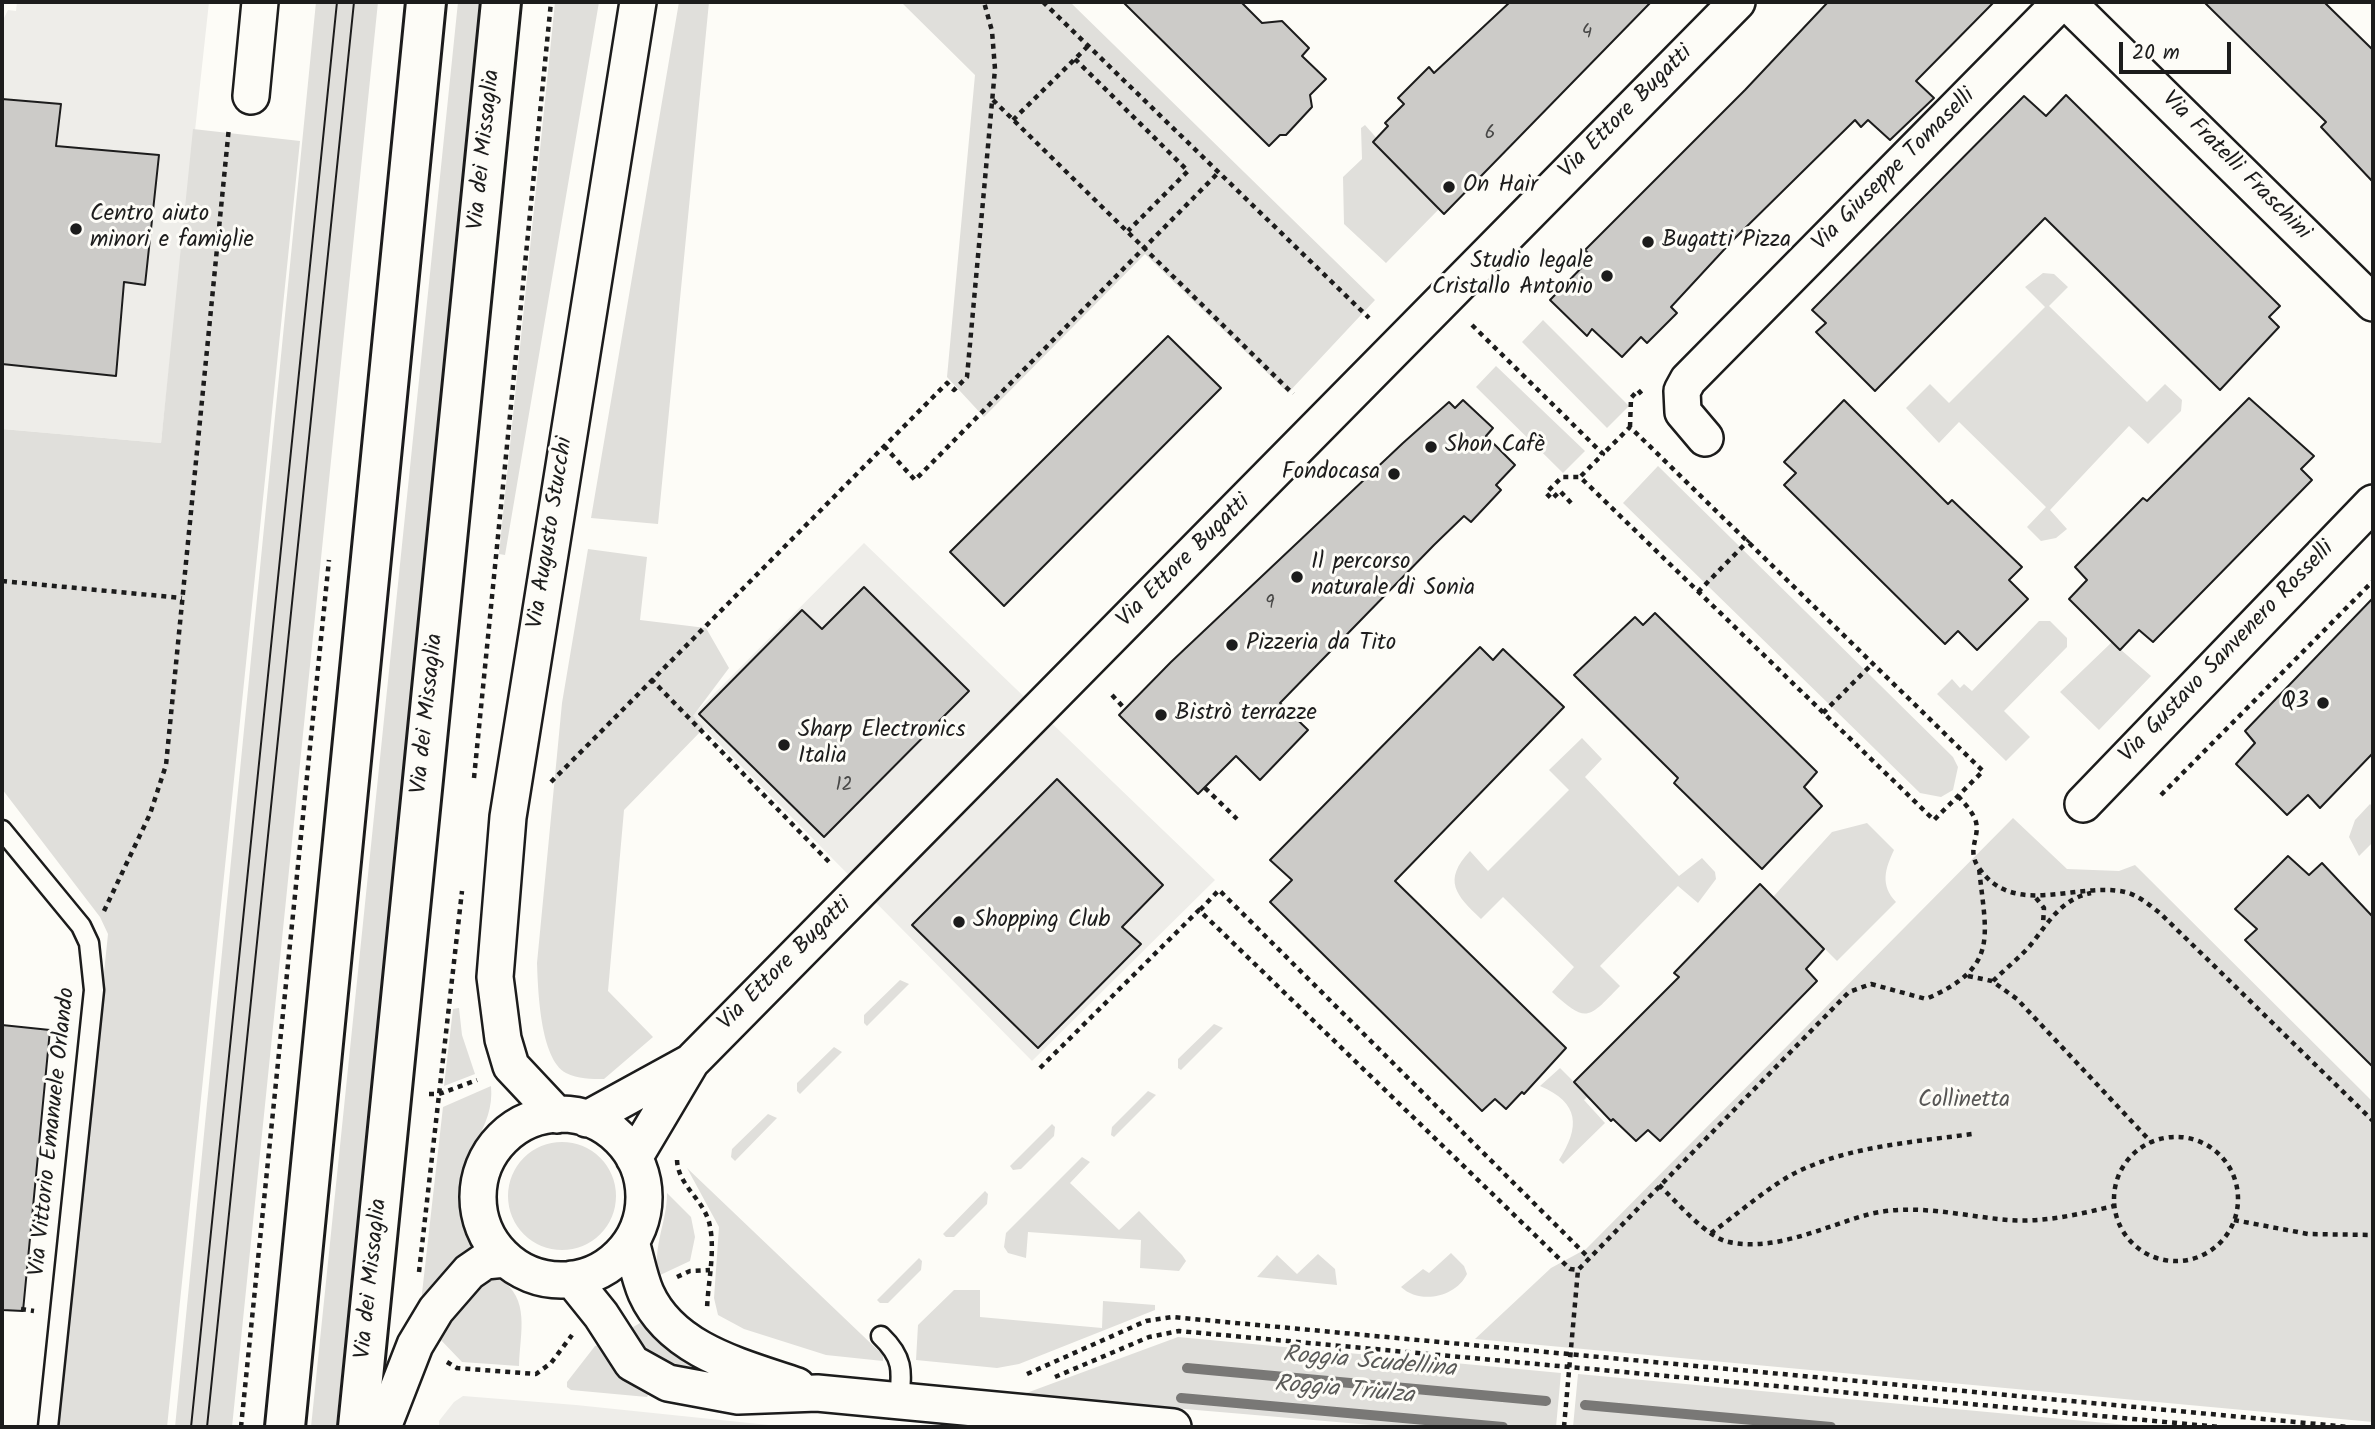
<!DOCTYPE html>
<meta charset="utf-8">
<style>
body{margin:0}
#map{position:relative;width:2375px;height:1429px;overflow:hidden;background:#fdfcf7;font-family:Kalam,sans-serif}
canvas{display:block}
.frame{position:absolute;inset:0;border:4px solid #1c1c1c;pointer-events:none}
.scale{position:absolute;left:2119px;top:42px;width:112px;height:32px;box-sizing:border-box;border:4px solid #1c1c1c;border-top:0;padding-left:9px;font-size:21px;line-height:24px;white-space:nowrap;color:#1c1c1c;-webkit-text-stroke:5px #fdfcf7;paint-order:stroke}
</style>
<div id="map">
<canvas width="2375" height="1429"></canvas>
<div class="frame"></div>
<div class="scale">20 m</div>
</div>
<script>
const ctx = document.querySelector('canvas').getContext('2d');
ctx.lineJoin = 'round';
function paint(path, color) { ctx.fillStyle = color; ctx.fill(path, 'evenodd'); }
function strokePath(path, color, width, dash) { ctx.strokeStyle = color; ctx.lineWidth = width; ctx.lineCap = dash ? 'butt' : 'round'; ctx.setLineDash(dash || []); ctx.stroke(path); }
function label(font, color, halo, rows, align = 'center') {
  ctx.font = font + ' Kalam,sans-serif'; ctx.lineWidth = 6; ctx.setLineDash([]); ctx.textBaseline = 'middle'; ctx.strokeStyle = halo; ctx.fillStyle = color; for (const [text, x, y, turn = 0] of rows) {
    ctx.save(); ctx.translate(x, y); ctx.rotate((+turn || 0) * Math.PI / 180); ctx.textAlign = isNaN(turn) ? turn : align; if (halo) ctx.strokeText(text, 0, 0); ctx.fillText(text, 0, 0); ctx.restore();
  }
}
const built = new Path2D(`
 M17,2H209L161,443L2,429V22L8,10L16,11Z
 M864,543L1215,880L1032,1061L692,716Z
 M463,1396L576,1405L788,1427H439V1421L454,1402Z`);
const green = new Path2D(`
 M316,2H378L232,1427H175Z
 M458,2H483L336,1427H311Z
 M555,2H599L505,555L499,554Z
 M679,2H709L658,524L591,518Z
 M901,2H1070L1375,300L1288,393L1145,254L984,417L947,377L975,75Z
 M1365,125L1439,209L1386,263L1344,224L1343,177L1362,159L1361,128Z
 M193,129L300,141L167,1427H57L108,934L100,917L2,789V429L161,443Z
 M2043,273L2054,274L2068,287L2049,306L2147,402L2165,384L2182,400L2181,411L2148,444L2129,426L2050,510L2067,529L2056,538L2041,541L2027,527L2046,507L1959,422L1939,443L1906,408L1930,384L1949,403L2045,307L2025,287Z
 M1543,320L1629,406L1607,428L1522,342Z
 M1496,366L1585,451L1563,473L1476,387Z
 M1658,466L1953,757L1958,767L1953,790L1941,797L1920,793L1623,503Z
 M588,549L647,557L640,620L706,628L729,668L693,716L704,728L624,810L608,991L653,1037L604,1079C591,1079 578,1079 566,1073C540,1059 538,989 537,963L562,703Z
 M2039,621H2050L2067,638V647L2004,711L2030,737L2006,761L1937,694L1952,679L1960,688L1964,684L1972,691Z
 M2112,642L2151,676L2099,730L2060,692Z
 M1582,738L1602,759L1585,777L1679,876L1702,858L1715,872L1716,879L1698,903L1678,886L1600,966L1620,986C1588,1019 1587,1024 1552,992L1574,967L1503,897L1481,919C1456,895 1442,881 1470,851L1488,871L1569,790L1549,770Z
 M2370,804L2373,807V842L2359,856L2349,837L2355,820Z
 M2013,818L2067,869L2119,871L2135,865L2373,1102V1422L1475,1339L1551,1268L1586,1249Z
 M1867,823L1894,850C1885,869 1880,885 1896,902L1837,961L1773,897L1832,832Z
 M900,980L909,984L867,1026L864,1023V1015Z
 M459,1008L462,1035L475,1074L444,1086L453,1009Z
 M1214,1024L1223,1028L1181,1070L1178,1068V1059Z
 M834,1047L842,1052L800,1094L797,1091V1083Z
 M1560,1068L1588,1096L1584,1100L1605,1123L1563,1164L1559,1160C1580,1127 1580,1103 1540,1086Z
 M491,1086C495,1129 461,1151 460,1191C460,1209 476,1235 473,1250L420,1311L443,1107Z
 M1148,1091L1156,1095L1114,1137L1111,1135L1112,1127Z
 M768,1114L777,1118L735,1161L731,1157L732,1149Z
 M1052,1124L1055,1127L1054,1136L1021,1169L1013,1170L1010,1166Z
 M508 1196a54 54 0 1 1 108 0a54 54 0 1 1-108 0Z
 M1082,1157L1090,1162L1070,1183L1119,1230L1139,1211L1182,1255L1186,1261L1179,1271L1140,1268L1141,1240L1028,1232L1026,1258L1008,1253L1004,1247L1006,1233Z
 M687,1168L883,1355V1361L826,1355L744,1329L718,1315L714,1298L719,1227Z
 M985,1191L988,1194L987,1204L954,1237H946L943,1234Z
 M667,1193L691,1217L695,1237L690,1261L658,1276C653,1243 667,1223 667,1193Z
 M1451,1253L1464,1266L1467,1274C1456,1297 1420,1305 1401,1287L1423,1269L1429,1273Z
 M1318,1254L1335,1269L1337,1285L1257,1277L1277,1255L1297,1274Z
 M919,1258L922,1261L921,1270L888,1303H880L877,1300Z
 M499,1278C531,1299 520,1332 519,1366L462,1362L438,1337L453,1313L484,1280Z
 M954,1290H980V1317L1102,1328L1103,1301L1155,1305V1310L1019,1364L997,1368L916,1360L918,1325Z
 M649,1318L734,1376C682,1376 661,1370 626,1331Z
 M1178,1337L1561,1373L1556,1427H1395L1021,1395Z
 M600,1345L650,1391L647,1397L571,1390L567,1387V1382L595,1346Z
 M1578,1374L2149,1427H1573Z`);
const stream = new Path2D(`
 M1187,1368L1546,1401
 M1181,1398L1503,1427
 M1585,1405L1831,1427`);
const building = new Path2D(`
 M1123,2H1241L1262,23L1282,21L1309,48L1302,56L1326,79L1310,95L1312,107L1286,135H1280L1269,146Z
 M1510,2H1651L1444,214L1373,142L1388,126L1385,123L1404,104L1398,98L1429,67L1434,73Z
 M1828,2H1994L1916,81L1934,98L1890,140L1868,120L1861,127L1855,120L1733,240L1671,307L1677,313L1647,343L1641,337L1622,357L1592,329L1587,336L1550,300L1592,257L1585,250L1745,90Z
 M2204,2H2324L2373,50V182L2321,127L2326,122Z
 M2066,95L2280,306L2269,317L2279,327L2220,390L2045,218L1875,391L1816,332L1826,323L1812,310L2024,96L2046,116Z
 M2,99L61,104L56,146L159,155L145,285L124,282L116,376L2,364Z
 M1168,336L1221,388L1004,606L950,552Z
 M2249,398L2314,456L2301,469L2312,480L2153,642L2139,630L2120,650L2069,599L2087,580L2075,567L2143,498L2147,501Z
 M1463,400L1493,428L1486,436L1515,465L1496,485L1501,490L1471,522L1464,516L1434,545L1280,703L1308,730L1260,780L1236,756L1198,794L1119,715L1171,662L1403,443L1449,402L1455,408Z
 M1844,400L1948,504L1952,500L2022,567L2009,580L2028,599L1977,650L1958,631L1945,644L1784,485L1796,473L1784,462Z
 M864,587L969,691L824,837L699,714L802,610L822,629Z
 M2373,598V753L2320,808L2308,795L2287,815L2236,764L2255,743L2245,731Z
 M1655,613L1817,772L1804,787L1822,806L1762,869L1674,783L1678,778L1574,675L1635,617L1643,625Z
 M1480,647L1493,660L1503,649L1564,707L1395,881L1566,1048L1524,1094L1522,1092L1506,1109L1495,1099L1482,1111L1270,902L1292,880L1270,860Z
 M1057,779L1163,885L1122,927L1141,944L1038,1048L912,925Z
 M2288,856L2309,875L2322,863L2373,917V1067L2245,940L2257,929L2235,909Z
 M1760,884L1824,949L1806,969L1817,981L1660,1141L1648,1130L1636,1141L1613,1119L1611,1121L1574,1082L1679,977L1674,973Z
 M2,1025L50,1030L23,1311L2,1310Z`);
const path = new Path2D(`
 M1043,2L1369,318
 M1075,59L1188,171L1128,231
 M993,100L1293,394
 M1013,120L1088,46
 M1472,325L1603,454L1580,477L1934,820L1983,771L1630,427L1603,454
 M1630,427L1631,398L1638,390L1644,397
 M884,446L915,480L1219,172
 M1571,503L1560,491L1552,499L1546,493L1562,477H1580
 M2,581L182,598
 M1698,592L1749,540
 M651,679L831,864
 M1112,695L1125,709
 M1823,713L1874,662
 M474,778L551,2
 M551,782L947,383L954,390L967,377L995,69L992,31L984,2
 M1205,788L1237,819
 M2161,795L2373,581
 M1958,796C1965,804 1973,812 1976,822C1980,838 1966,850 1979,868C2014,919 2077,881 2125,892C2138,895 2151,906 2161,914L2373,1121
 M2036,898L2044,908L2043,924
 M1200,910L1219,890L1589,1258
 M104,911L150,814L166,765L229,127
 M1968,976L1992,981L2017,999L2151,1142
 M1993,981C2006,968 2022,956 2033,942C2050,920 2062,899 2091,893
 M1040,1068L1199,910L1570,1269L1578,1270L1849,992L1871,984L1926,999C2000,967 1986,937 1979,868
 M429,1094H439L477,1080
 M2114 1199a62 62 0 1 1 124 0a62 62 0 1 1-124 0Z
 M677,1160C678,1185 702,1198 709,1222C716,1249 708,1281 707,1309
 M1659,1185C1676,1201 1707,1238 1729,1242C1776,1252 1825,1226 1870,1214C1916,1203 1962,1216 2008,1220C2044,1223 2079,1214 2114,1206
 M2234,1220L2308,1234L2373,1235
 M1711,1233C1738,1214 1770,1185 1799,1171C1852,1146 1914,1142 1972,1134
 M419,1272L462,891
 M677,1277L690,1271L710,1270
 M21,1309L34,1311
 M447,1362L457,1368L536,1374L551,1363L572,1335
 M1027,1374L1146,1321L1172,1317L2349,1427
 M1055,1377L1149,1337L1179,1331L2220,1427
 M241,1427L329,560
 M1564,1427L1578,1270`);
const service = new Path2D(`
 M2,830L81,926L89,943L94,990L48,1427
 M881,1336C904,1358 902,1371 899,1401`);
const minor = new Path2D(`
 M2067,2L2373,303
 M251,96L260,2
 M1705,438L1683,412L1682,391L1688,380L2061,2
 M2083,804L2373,503
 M478 1197a83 83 0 1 1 166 0a83 83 0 1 1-166 0Z
 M557,1115L511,1066L503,1039L495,977L508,817L638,2
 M587,1119L691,1062
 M634,1158L691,1062L1737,2
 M631,1242C636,1258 639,1277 646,1293C672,1351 742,1367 797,1386
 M572,1279L601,1315L632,1363L668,1383L738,1396L817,1393L1173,1427
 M383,1427L415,1345L436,1310L469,1272L485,1261L505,1259`);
const secondary = new Path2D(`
 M285,1427L426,2
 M358,1427L501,2`);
const tram = new Path2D(`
 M191,1427L337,2
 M207,1427L354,2`);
const markers = [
 [1449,187,7,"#1c1c1c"],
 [76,229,7,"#1c1c1c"],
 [1648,242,7,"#1c1c1c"],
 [1607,276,7,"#1c1c1c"],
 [1431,447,7,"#1c1c1c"],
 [1394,474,7,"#1c1c1c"],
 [1297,577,7,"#1c1c1c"],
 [1232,645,7,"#1c1c1c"],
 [2323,703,7,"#1c1c1c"],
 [1161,715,7,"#1c1c1c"],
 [784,745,7,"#1c1c1c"],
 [959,922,7,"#1c1c1c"]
];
const numberNames = [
 ["4",1587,34],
 ["6",1490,135],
 ["9",1270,605],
 ["12",844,787]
];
const streetNames = [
 ["Via Ettore Bugatti",1627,113,-45],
 ["Via dei Missaglia",486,150,-84],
 ["Via Fratelli Fraschini",2235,167,45],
 ["Via Giuseppe Tomaselli",1895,171,-45],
 ["Via Augusto Stucchi",552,533,-81],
 ["Via Ettore Bugatti",1185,562,-45],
 ["Via Gustavo Sanvenero Rosselli",2228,653,-46],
 ["Via dei Missaglia",429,714,-84],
 ["Via Ettore Bugatti",786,965,-45],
 ["Via Vittorio Emanuele Orlando",54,1132,-84],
 ["Via dei Missaglia",373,1279,-84]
];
const poiNames = [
 ["On Hair",1463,187],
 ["Centro aiuto",90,216],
 ["minori e famiglie",90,242],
 ["Bugatti Pizza",1662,242],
 ["Studio legale",1593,263,"right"],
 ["Cristallo Antonio",1593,289,"right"],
 ["Shon Cafè",1445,447],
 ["Fondocasa",1380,474,"right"],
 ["Il percorso",1311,564],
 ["naturale di Sonia",1311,590],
 ["Pizzeria da Tito",1246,645],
 ["Q3",2309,703,"right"],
 ["Bistrò terrazze",1175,715],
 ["Sharp Electronics",798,732],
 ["Italia",798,758],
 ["Shopping Club",973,922]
];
const parkNames = [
 ["Collinetta",1964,1102]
];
const waterNames = [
 ["Roggia Scudellina",1369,1364,5],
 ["Roggia Triulza",1344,1392,5]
];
paint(built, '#eeede9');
paint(green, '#e0dfdb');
strokePath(stream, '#797876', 10);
paint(building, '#cccbc8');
strokePath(building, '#1c1c1c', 2);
strokePath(service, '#1c1c1c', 23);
strokePath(minor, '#1c1c1c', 40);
strokePath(secondary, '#1c1c1c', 44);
strokePath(path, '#1c1c1c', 4.5, [5, 5]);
strokePath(service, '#fdfcf7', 18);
strokePath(minor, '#fdfcf7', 35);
strokePath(secondary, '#fdfcf7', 38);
strokePath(tram, '#1c1c1c', 2);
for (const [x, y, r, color] of markers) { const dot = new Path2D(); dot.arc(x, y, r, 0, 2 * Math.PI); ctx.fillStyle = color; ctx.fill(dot); strokePath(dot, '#fdfcf7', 2.5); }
label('19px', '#484847', null, numberNames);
label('23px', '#1c1c1c', '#fdfcf7', streetNames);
label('23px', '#1c1c1c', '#fdfcf7', poiNames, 'left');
label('23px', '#575655', '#fdfcf7', parkNames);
label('italic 24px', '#5a5a58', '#fdfcf7', waterNames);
</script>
